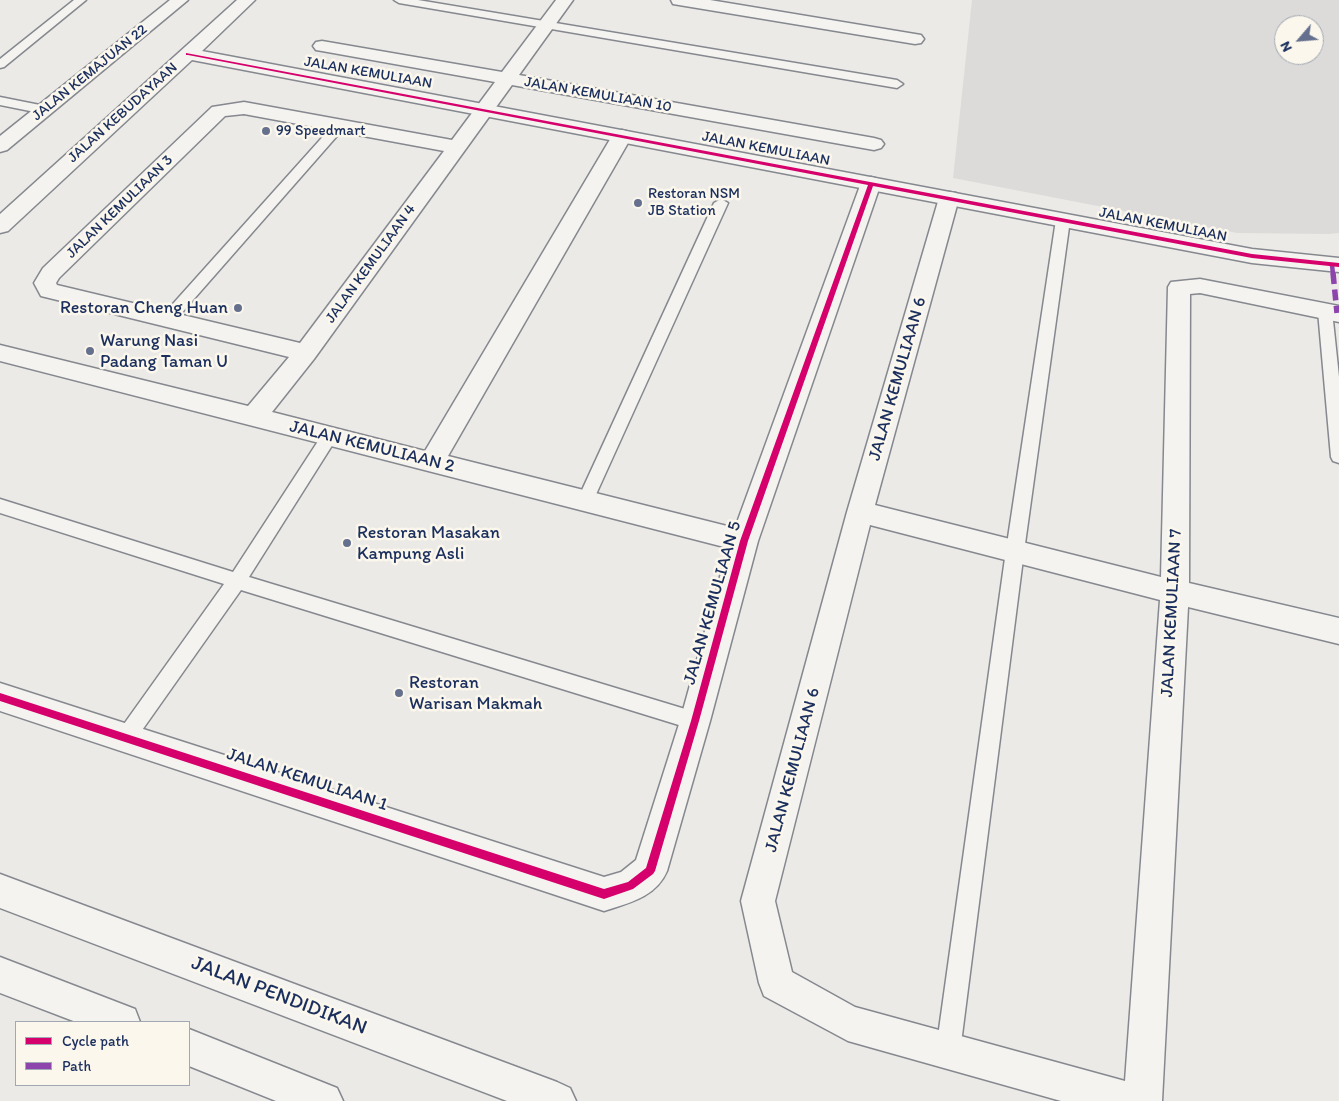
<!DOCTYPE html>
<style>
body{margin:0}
#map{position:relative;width:1339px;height:1101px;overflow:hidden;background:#eceae6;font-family:Itim,sans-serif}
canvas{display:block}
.legend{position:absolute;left:15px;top:1021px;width:175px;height:65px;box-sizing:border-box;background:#fbf7ec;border:1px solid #a1a7b3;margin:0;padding:6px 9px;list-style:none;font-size:15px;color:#1b2f5e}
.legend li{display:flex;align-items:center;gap:10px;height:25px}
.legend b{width:25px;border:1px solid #a1a7b3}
.north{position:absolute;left:1274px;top:15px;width:50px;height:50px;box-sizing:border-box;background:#fbf7ec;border:1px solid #a1a7b3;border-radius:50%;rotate:243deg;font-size:14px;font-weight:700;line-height:20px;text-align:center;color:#1b2f5e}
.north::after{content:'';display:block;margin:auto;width:18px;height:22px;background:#64708e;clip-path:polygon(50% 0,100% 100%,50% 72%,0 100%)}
</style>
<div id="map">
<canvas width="1339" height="1101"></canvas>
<ul class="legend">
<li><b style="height:6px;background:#d6006c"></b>Cycle path</li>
<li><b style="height:6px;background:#8e44ad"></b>Path</li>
</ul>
<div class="north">N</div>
</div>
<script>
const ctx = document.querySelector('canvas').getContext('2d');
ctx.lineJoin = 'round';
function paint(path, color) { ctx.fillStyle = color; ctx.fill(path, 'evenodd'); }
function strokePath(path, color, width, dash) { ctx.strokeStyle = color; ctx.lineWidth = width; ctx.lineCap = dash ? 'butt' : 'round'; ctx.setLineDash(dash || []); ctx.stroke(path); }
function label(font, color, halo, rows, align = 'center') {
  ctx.font = font + ' Itim,sans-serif'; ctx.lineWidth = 5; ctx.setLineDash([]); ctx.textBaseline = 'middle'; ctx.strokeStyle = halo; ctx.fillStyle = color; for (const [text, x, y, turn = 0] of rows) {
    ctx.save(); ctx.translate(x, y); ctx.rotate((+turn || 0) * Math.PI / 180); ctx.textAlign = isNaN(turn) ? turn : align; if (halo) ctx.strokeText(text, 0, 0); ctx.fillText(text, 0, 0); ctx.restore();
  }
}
const green = new Path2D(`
 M972,0H1339V233L1328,234L1237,233L953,178ZM1284,25H1314V55H1284Z`);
const service = new Path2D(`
 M74,0H86L4,67L0,68V59Z
 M394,0H418L897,80L903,84L897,88L399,3Z
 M0,97L45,106L51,110L45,114L0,105Z
 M340,121L344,122L346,125L344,128L172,324H162L160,320L162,316L336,122Z
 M721,199L728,203L593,501L591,506L585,508L579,506L577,501L714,203Z
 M1063,216L1070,220L1024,551L960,1051L956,1059L948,1063L940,1059L936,1051L1006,551L1056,220Z
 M1325,306L1330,307L1332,311L1339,377V463L1333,461L1331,457L1318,311L1320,307Z
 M330,430L336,432L338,436L249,577L695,712L702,715L705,721L702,727L695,730L241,590L133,743L126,746L119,743L116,737L119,731L224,584L0,513V499L233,572L324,432Z`);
const minor = new Path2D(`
 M170,0H188L7,150L0,152V136Z
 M556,0H573L519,75L874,138L881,140L884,144L881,148L874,150L512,85L314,359L272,412L425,451L612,136L615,132L622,130L629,132L632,136L448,456L735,528L861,183L864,179L871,177L878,179L881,183L758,541L710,721L667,871C656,897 629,903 604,911L0,711V683L604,877L621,872L636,860L680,721L728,548L0,361V345L248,406L289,357L41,296L34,283L43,268L212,107L244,102L452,140L495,82L322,51L316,50L313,46L316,42L322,41L502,72ZM244,114L444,151L300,343L57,285L56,283L59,278L225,116Z
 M671,0H710L915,34L921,35L924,39L921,43L915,44L679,5L673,4Z
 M949,192L956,193L959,198L875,505L1161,577L1168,287L1171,282L1200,279L1339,306V322L1200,293L1190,294L1189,583L1339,618V644L1188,607L1162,1101H1061L848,1041L764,996L759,983L741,901L847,512L939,198L942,193ZM870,525L1160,600L1125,1081L855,1007L792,972L775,901Z`);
const tertiary = new Path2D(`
 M237,0H255L202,51L1252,249L1339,258V272L1252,263L192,60L8,231L0,233V214Z`);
const secondary = new Path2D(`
 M0,874L557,1082L570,1088L576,1101H507L0,908Z
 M0,957L135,1009L140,1022H76L0,993Z
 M189,1029L337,1088L343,1101H276L189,1066Z`);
const quietFar1 = new Path2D(`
 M1332,265L1333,274`);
const quiet = new Path2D(`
 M1333,273L1337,313`);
const cycleway = new Path2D(`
 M186,53L1252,254L1339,263V267L1252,258L873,186L748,541L699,721L655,871L653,874L633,889L604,899L0,701V693L604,889L628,882L646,868L691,721L740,541L868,185L188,55H186Z`);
const markers = [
 [266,131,5,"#64708e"],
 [638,203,5,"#64708e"],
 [238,308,5,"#64708e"],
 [90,351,5,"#64708e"],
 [347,543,5,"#64708e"],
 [399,693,5,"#64708e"]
];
const farStreetnames = [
 ["JALAN KEMAJUAN 22",90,73,-39],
 ["JALAN KEMULIAAN",368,73,10],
 ["JALAN KEMULIAAN 10",598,95,10],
 ["JALAN KEBUDAYAAN",123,113,-42],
 ["JALAN KEMULIAAN",766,149,11],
 ["JALAN KEMULIAAN 3",120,207,-44],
 ["JALAN KEMULIAAN",1163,225,11],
 ["JALAN KEMULIAAN 4",371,264,-54]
];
const farPoinames = [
 ["99 Speedmart",276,131],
 ["Restoran NSM",648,194],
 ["JB Station",648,211]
];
const poiNames = [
 ["Restoran Cheng Huan",228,308,"right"],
 ["Warung Nasi",100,341],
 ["Padang Taman U",100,362],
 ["Restoran Masakan",357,533],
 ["Kampung Asli",357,554],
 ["Restoran",409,683],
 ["Warisan Makmah",409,704]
];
const streetNames = [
 ["JALAN KEMULIAAN 6",898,379,-74],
 ["JALAN KEMULIAAN 2",372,447,14],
 ["JALAN KEMULIAAN 5",713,603,-74],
 ["JALAN KEMULIAAN 7",1172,613,-87],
 ["JALAN KEMULIAAN 6",793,770,-75],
 ["JALAN KEMULIAAN 1",307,780,18]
];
const nearStreetnames = [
 ["JALAN PENDIDIKAN",279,996,21]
];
paint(green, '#dcdbd9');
strokePath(service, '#85888f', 3);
strokePath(minor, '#85888f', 3);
strokePath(tertiary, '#85888f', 3);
strokePath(secondary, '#85888f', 3);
paint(service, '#f4f3ef');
paint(minor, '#f4f3ef');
paint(tertiary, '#f4f3ef');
paint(secondary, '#f4f3ef');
strokePath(quietFar1, '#8e44ad', 4.5, [9, 4.5]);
strokePath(quiet, '#8e44ad', 5.5, [11, 5.5]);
paint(cycleway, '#d6006c');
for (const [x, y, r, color] of markers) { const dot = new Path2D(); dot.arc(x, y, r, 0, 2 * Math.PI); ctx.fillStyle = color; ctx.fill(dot); strokePath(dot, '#fbf7ec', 2); }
label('15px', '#1b2f5e', '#fbf7ec', farStreetnames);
label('15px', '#1b2f5e', '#fbf7ec', farPoinames, 'left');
label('18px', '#1b2f5e', '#fbf7ec', poiNames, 'left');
label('18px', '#1b2f5e', '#fbf7ec', streetNames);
label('21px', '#1b2f5e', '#fbf7ec', nearStreetnames);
</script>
